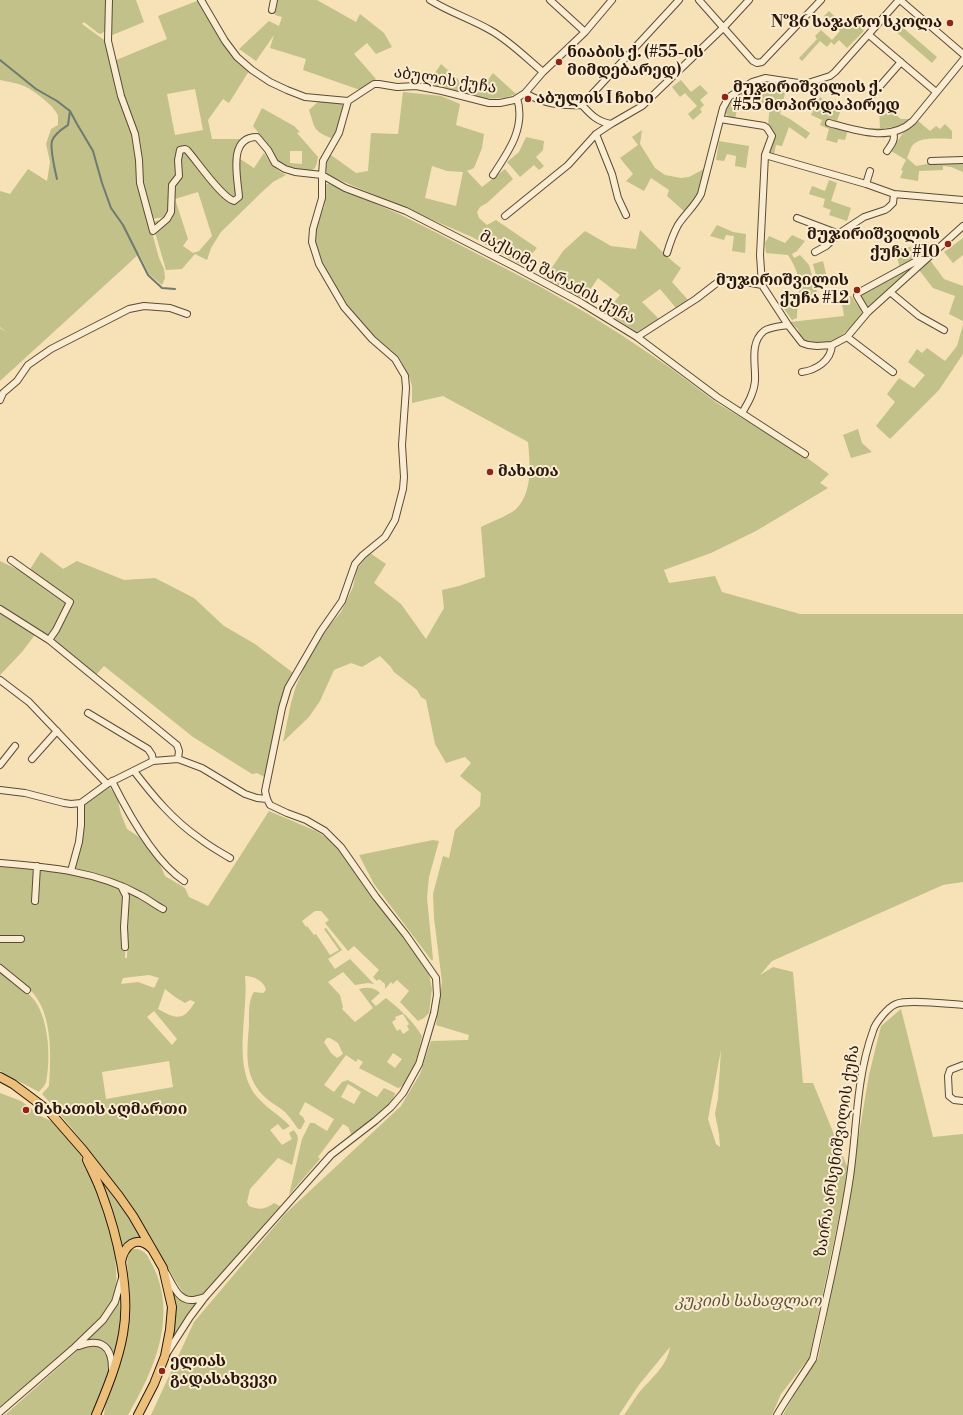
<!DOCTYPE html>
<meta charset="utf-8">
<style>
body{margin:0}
canvas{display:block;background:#f7e1b6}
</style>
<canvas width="963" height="1415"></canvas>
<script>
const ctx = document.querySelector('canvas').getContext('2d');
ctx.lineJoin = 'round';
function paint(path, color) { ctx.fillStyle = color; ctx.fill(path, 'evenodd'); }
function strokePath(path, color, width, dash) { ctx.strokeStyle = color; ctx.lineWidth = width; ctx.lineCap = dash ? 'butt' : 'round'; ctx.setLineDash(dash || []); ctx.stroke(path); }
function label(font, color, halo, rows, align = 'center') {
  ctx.font = font + ' "Libre Bodoni","Noto Serif Georgian",serif'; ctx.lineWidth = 4; ctx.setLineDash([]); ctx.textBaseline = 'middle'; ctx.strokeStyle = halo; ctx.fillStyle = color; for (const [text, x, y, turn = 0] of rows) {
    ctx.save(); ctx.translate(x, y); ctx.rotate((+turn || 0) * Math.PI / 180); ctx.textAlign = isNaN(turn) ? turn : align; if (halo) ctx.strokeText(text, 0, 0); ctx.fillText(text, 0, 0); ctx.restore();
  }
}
const green = new Path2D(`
 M0,0H107L105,31L101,34L98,33L84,22L82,24L107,42L131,125L150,225L159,258L164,269L165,278L162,285L149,274L139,254L0,381V328L7,333L0,327V191L10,194L28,169L47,181L50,162L46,144L51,129L58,125C58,122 58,119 58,116C56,107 35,92 28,88C19,83 9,82 0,80Z
 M110,0H136L144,22L110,36Z
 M278,0H317L356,22L360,14L384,33L392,47L376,54L367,43L354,54L376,79L360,90L303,70L306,59L270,48L274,35L256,61L239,49L269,21L279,26L282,17L275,15Z
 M197,1L217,34L233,58L249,71L229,103L223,99L208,120L212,139H242L238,148L237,198H231L209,175L188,148L181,146L178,148L177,171L174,178L170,207L166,217L151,219L140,175V161L114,61L167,39L158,16ZM195,89L203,130L175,135L167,94Z
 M829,11L845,26L852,19L864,31L847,48L839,40L834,45L831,42L827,47L820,41L802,61L799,58L817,39L815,36L821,30L832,40L840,31L824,16Z
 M900,25L937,57L932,63L895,31Z
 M441,64L461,82L464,80L480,91L493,73L516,94C489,106 454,91 427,85Z
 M681,80L691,92L700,85L708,93L700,100L704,105L700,109L702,112L693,120L688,114L697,106L685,93L680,97L672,87Z
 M766,81L778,82L777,89L785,93L780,114L790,119L810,133L806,139L789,127L782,146L776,145L774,155L769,154L773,133L768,125L770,104L737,110L735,119C710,112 739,90 750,85C755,83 761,82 766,81Z
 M403,92L441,96L460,104L456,125L484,134L482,148L474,168L467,171L482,187L505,169L513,179L487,203L480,207L477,212L479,218L487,225L496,220L537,248L522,265L472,237L335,178L327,174L325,168L326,161L331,155L356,173L368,171L371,133L398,134ZM432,166L447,171L463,172L456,206L425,198Z
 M820,97L834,107L837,104L842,107L835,126L848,130L845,140L838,139L837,143L826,140L829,129L820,125L822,120L811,115Z
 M320,100L341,103L343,105L336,132L331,138C313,131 315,128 309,110Z
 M885,106L901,119H911C905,128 894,127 884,128V131L869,130L855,128H880L879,107Z
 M262,108L294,126L300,132L297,133L318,157C317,161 317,166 314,169C308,173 283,168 277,163C270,157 264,146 258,138L261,136L253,126ZM290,151H302V164L290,163Z
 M917,120L930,131L936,126L940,129L945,124L952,131V139C940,139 920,136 912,146C910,149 909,154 907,158L916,166L927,164V163L963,161V172L951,167L943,166V170L919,171L918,181L900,178L903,171L901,170L906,160L891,151L905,130Z
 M642,130L640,144L655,168L665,175L681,178L689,177L702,170L708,165L698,195L686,213L667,196L669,190L651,178L644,191L626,181L633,174L620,158L638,145L632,137Z
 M526,137L544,141L543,150L536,157L544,166L539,170L534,165L520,177L507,162L519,152Z
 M719,141L749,146L746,168L735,166L736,156L727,154L724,161L716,160Z
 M184,150L229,202L238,200L237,157L254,168L264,153C270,163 275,170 286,175L273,182L263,191L221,232L211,248L207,260L195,254L182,269L166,270L152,222L168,219L172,186L180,176L181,153ZM198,192L212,236L199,251L193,253L183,246L188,239L175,199Z
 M829,180L837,183L831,201L851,208L847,221L829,215L831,210L823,207L825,199L809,194L812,186L825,191Z
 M325,184H330L399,214L439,234L539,286L588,314L623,336L669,367L717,403L803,455L829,474L820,483L828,488L756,531L711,553L664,570L669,583L715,576L722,592L800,614H963V882L943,885L772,961L760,975L773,967L793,972L803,1083H813L849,1171L809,1358L781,1394L772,1415H624C629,1408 633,1401 638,1394C650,1379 667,1367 670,1347L638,1386L619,1415H151L194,1322L285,1214L401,1106L420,1074L431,1041L468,1040L469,1035L436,1025L442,982L434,918L433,894L443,856L449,858L455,830L480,806L481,793L460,776L471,763L465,757L446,763L435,744L426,700L421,697L417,690L394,672L390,666L380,656L362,667L351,663L334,670L320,701L309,717L283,742L291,703L296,686L310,654L329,626L341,612L353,587L357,569L370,553L386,564L374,583L401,604L426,639L444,608L442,590L459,586L485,577L481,527C489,523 512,514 517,508C533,491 530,464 528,442L443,396L412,403V386L409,376L399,357L364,327L338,293L318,255L315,236L316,225L324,207L326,195ZM721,1050L718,1098L715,1114L719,1134L720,1147L716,1144L708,1119Z
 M717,225L733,232L746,234L745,253L732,251L734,236L726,235L724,240L710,236Z
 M640,230C654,243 666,257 681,268L672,282L689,301L676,308L660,289L642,302L659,319L637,332L606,312L620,295L598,278L584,299L545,278L563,251L585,231L611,246L636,249Z
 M792,235L805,241L797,251L792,254L794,258L800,255L809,265L817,292C802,300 797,300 797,318L792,320L784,309C788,305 793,302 796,298C805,287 795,265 788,255L766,253L765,243L769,236L785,243Z
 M963,238V255L953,263L944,252Z
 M935,243L937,245L935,251L899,266L896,249Z
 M930,260L944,279L963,286V321L949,314L955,296L933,288L919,270Z
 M823,261L828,282L818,284L813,264Z
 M921,261L868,308L861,298V295Z
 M851,296L861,310L862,314C845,334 833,349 804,341L800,335L798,329L790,322L844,316L841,298Z
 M963,325V354L939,390L890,439L876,426L895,402L887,394L899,378L914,388L925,375L908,362L917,349L922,353L927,348L945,361L957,346Z
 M858,429L862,443L872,452L851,458L843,435Z
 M41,552L63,569L77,561L124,580L155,578L194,598L224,626L255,644L296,675L288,688L268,779L257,773L252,774L193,737L104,666L94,677L37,632L22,652L0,675V561L27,574Z
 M107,784L117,797L121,814L127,829L139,837L159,862L165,876L185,888L189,897L208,906L269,811L316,831L327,838L341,852L424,966L429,974L432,989L429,1013L424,1018L418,1021L400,1002L409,991L397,980L393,984L391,982L385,989V984L379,979L377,981L373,977L379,970L354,946L348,951L325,923L329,920L321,911H315L302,921L306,927L307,926L314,935L316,934L330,955L339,950L324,929L326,928L342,950L328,959L335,969L350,959L374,984L368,983L355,985L343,972L328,982L340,995L343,1007L342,1009L355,1022L373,1008L359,989C367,987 374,987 380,993L371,1001L376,1006L386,998C400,1009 413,1021 422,1036C419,1049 412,1085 398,1088L359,1068L363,1062L358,1059L356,1062L346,1055L324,1085L334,1092L342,1082L348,1080L377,1097L384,1088L395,1093C393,1108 364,1126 352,1136L348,1127L343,1124L318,1157L320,1159L289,1195L302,1139L310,1123H314L327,1131L334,1119L305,1102L299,1114L303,1117L305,1121L301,1129H298C294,1123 290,1117 285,1112C279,1107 273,1104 267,1099C243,1078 247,1054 249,1025C249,1015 248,1000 254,992L263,993L266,990C264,981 254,976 245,976C249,1014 230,1070 260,1100C269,1110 281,1116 290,1126L283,1130L278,1124L270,1130L282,1145L292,1139L289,1133L294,1130L297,1135L298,1139L292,1165L278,1158L250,1189L247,1202L249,1206C259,1210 265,1210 274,1203L280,1206L205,1293C199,1297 191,1297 185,1295C172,1277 162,1256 151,1237C138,1216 123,1196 109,1177C88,1148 66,1120 42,1094L49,1086C51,1059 53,1016 33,993C24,983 11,974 0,966V863L71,871L79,842L81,803ZM122,887L129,897L127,958H125L126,896ZM149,975L159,978L154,988L138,982L121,984L123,978ZM165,989L175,997L185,1003L190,1000L195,1002C183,1022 176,1019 158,1009ZM154,1011L177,1039L172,1045L147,1017ZM403,1014L409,1024L407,1026L409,1030L403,1034L400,1029L397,1031L392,1022L396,1019L395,1017ZM327,1038H330L338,1043L343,1054L337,1058L331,1053L324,1042ZM393,1053L402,1059L395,1068L387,1062ZM169,1061L173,1087L106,1099L102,1072ZM348,1084L361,1092L354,1104L341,1097Z
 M433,840L439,841L429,877L427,898L433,959L432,961L374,884L359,855Z
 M0,972C5,976 9,981 14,984C23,989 29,993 35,1001C49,1021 51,1060 46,1082C45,1086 41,1089 39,1092L0,1071Z
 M901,1009L933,1137L963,1134V1415H783L796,1391L818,1359L837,1264L869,1075L881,1026Z
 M0,1093L21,1101L32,1109L36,1114L51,1121L71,1142H73L88,1168L101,1193L115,1250L117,1291L108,1312L83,1336L0,1407Z
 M97,1172L114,1195L143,1239C133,1239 125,1240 120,1249Z
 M134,1249C146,1249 148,1257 153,1266C178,1317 154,1370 128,1415H104L105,1407C116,1376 126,1345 129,1312C130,1302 130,1291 129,1281C128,1270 125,1261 130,1251Z
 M171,1287C178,1300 184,1306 199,1301L181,1324L169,1347Z
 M119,1297L121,1324L115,1355C105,1339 99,1337 81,1342C97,1328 111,1317 119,1297Z
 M88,1345C128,1341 100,1396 93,1415H5L78,1350Z`);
const stream = new Path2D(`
 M0,60L36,89L57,101L70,111L77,124L93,151L102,183L111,208L123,225L148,275L162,288L175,289
 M57,179C55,171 50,148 52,141C54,134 62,129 68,125L70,111`);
const minor = new Path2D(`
 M109,0L108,41L121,96L135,134L139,160L140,183L153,231L167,219L171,212L172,185L179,176L178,160L180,150L185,149L187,150C197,161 221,197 234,201L239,197C238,179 227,137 257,137L268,150L275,163L285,169L295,172L322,175L345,188L406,211L517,268L580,302L637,337L717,397L805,454
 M201,0L225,41L237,57L252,70L270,82L287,90L305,97L348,101L374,84H379L397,87L416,86L442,91L489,103H500L514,100L525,93L543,72L585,32L612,0
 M430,0C449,12 471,19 490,30C510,41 526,58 543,72
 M550,0L585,32
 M699,0L753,61L757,63L762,62L821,0
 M900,0L963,54
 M272,10L274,0
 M869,35L936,92
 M525,93C544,104 561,106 582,105C591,115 598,122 611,124
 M873,94L901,62
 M582,105L679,0
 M720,119L764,126L767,128L772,136L765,155L760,255L762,285L788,325L802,343L808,345L817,346L832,345L847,337L868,312L963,226
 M829,123C855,130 890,143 913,121L963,60
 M596,134L612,174L618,198L626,215
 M887,151C891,145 896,140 893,132
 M765,155L866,184L894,194L963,200
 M931,161L963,160
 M493,175C509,151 526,127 517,98
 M866,184L870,171
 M505,216L568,165L596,134L611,124L642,106L724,27L749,0
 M797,218L834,232H841
 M815,252L826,246L841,232L864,217L885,210L888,208L893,203L894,194
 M667,253C670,243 673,234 678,225C685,214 695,206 701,194L723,108L729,97L752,82L765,78L805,84L830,76L835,72L899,0
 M890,292L919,316L944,330
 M868,312L866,311L857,296L858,293L922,258H926
 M637,337L696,299L722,279L724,278L762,285
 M847,337L893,372
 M802,372C816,370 831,361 832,345
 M0,400L3,393L17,381L28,365L51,349L129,309L144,306L170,308L187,314
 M742,413C748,403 754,393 755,381C756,365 749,343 764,331C769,327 781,326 788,325
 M11,560L70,602L56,630L49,640
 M0,609L49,640L177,745L179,751L178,759
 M0,680L29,702L107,784
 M88,713L148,749L152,755L153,761
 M32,759L57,731
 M0,765L15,746
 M134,771C153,796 173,820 199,838C209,846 220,852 230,858
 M112,781C127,811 155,862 184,881
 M0,790L25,793L64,803L71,804L81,803L107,784L153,761L178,759L202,768L245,794L257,798L267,799
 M0,863C48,867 97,871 140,895C148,899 155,905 163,909
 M71,871L79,842L81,825V803
 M121,886L126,896L124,927L125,947
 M35,901L37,866
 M0,939H21
 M0,968L27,990
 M963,1065L950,1070L948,1076L949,1096L954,1100L963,1101
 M166,1273C172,1283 178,1301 192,1300C196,1300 201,1298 205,1297
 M79,1346C100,1338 112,1345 112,1369
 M167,1353L190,1317L205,1297L331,1155L375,1121L391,1107L403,1093L419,1064L434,1013L437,995L436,978L406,935L376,897L341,847L325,831L306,820L287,813L270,805L267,799L265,791L282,708L288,688L321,631L342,601L355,564L363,555L385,537L395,520L403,489L404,477L402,445L406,388L405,376L395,359L372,339L344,307L319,264L312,242L313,229L322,198V175L323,161L339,133L348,101
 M0,1412L75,1347L103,1320L115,1302L122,1278
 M777,1415C788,1396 801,1378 813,1359C826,1299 841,1238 850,1177C857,1128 856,1078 873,1031C875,1023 888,1007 896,1004C908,999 948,1004 963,1005`);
const major = new Path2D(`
 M0,1077L13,1084L49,1111L83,1150L119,1196L133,1216L163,1268L172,1307L170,1330L165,1356L154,1384L138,1415
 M87,1160C92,1171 98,1182 102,1194C117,1234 131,1291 123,1334C118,1362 107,1389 96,1415
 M121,1262C124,1246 136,1234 151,1248`);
const markers = [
 [950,23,4,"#8f2418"],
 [559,62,4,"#8f2418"],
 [725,97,4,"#8f2418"],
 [528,99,4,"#8f2418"],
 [948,244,4,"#8f2418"],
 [857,290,4,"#8f2418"],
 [490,472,4,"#8f2418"],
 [26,1110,4,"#8f2418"],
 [162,1371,4,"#8f2418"]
];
const poiNames = [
 ["№86 საჯარო სკოლა",942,23,"right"],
 ["ნიაბის ქ. (#55-ის",567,53],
 ["მიმდებარედ)",567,71],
 ["მუჯირიშვილის ქ.",733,88],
 ["#55 მოპირდაპირედ",733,106],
 ["აბულის I ჩიხი",536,99],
 ["მუჯირიშვილის",940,235,"right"],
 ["ქუჩა #10",940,253,"right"],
 ["მუჯირიშვილის",849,281,"right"],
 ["ქუჩა #12",849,299,"right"],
 ["მახათა",498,472],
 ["მახათის აღმართი",34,1110],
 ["ელიას",170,1362],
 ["გადასახვევი",170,1380]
];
const streetNames = [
 ["აბულის ქუჩა",445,81,9],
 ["მაქსიმე შარაძის ქუჩა",557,278,29],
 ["ზაირა არსენიშვილის ქუჩა",838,1151,-81]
];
const parkNames = [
 ["კუკიის სასაფლაო",748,1302]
];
paint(green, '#c2c18a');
strokePath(stream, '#6f7a70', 2);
strokePath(minor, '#5c4a36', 8);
strokePath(major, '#29170b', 10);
strokePath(minor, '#faecd0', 6);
strokePath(major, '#ecc07b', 8);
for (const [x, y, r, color] of markers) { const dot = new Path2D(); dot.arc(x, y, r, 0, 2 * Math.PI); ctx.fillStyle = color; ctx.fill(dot); strokePath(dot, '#faecd0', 1.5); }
label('bold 16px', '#29170b', '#faecd0', poiNames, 'left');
label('16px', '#29170b', '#faecd0', streetNames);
label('italic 16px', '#5f5237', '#faecd0', parkNames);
</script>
